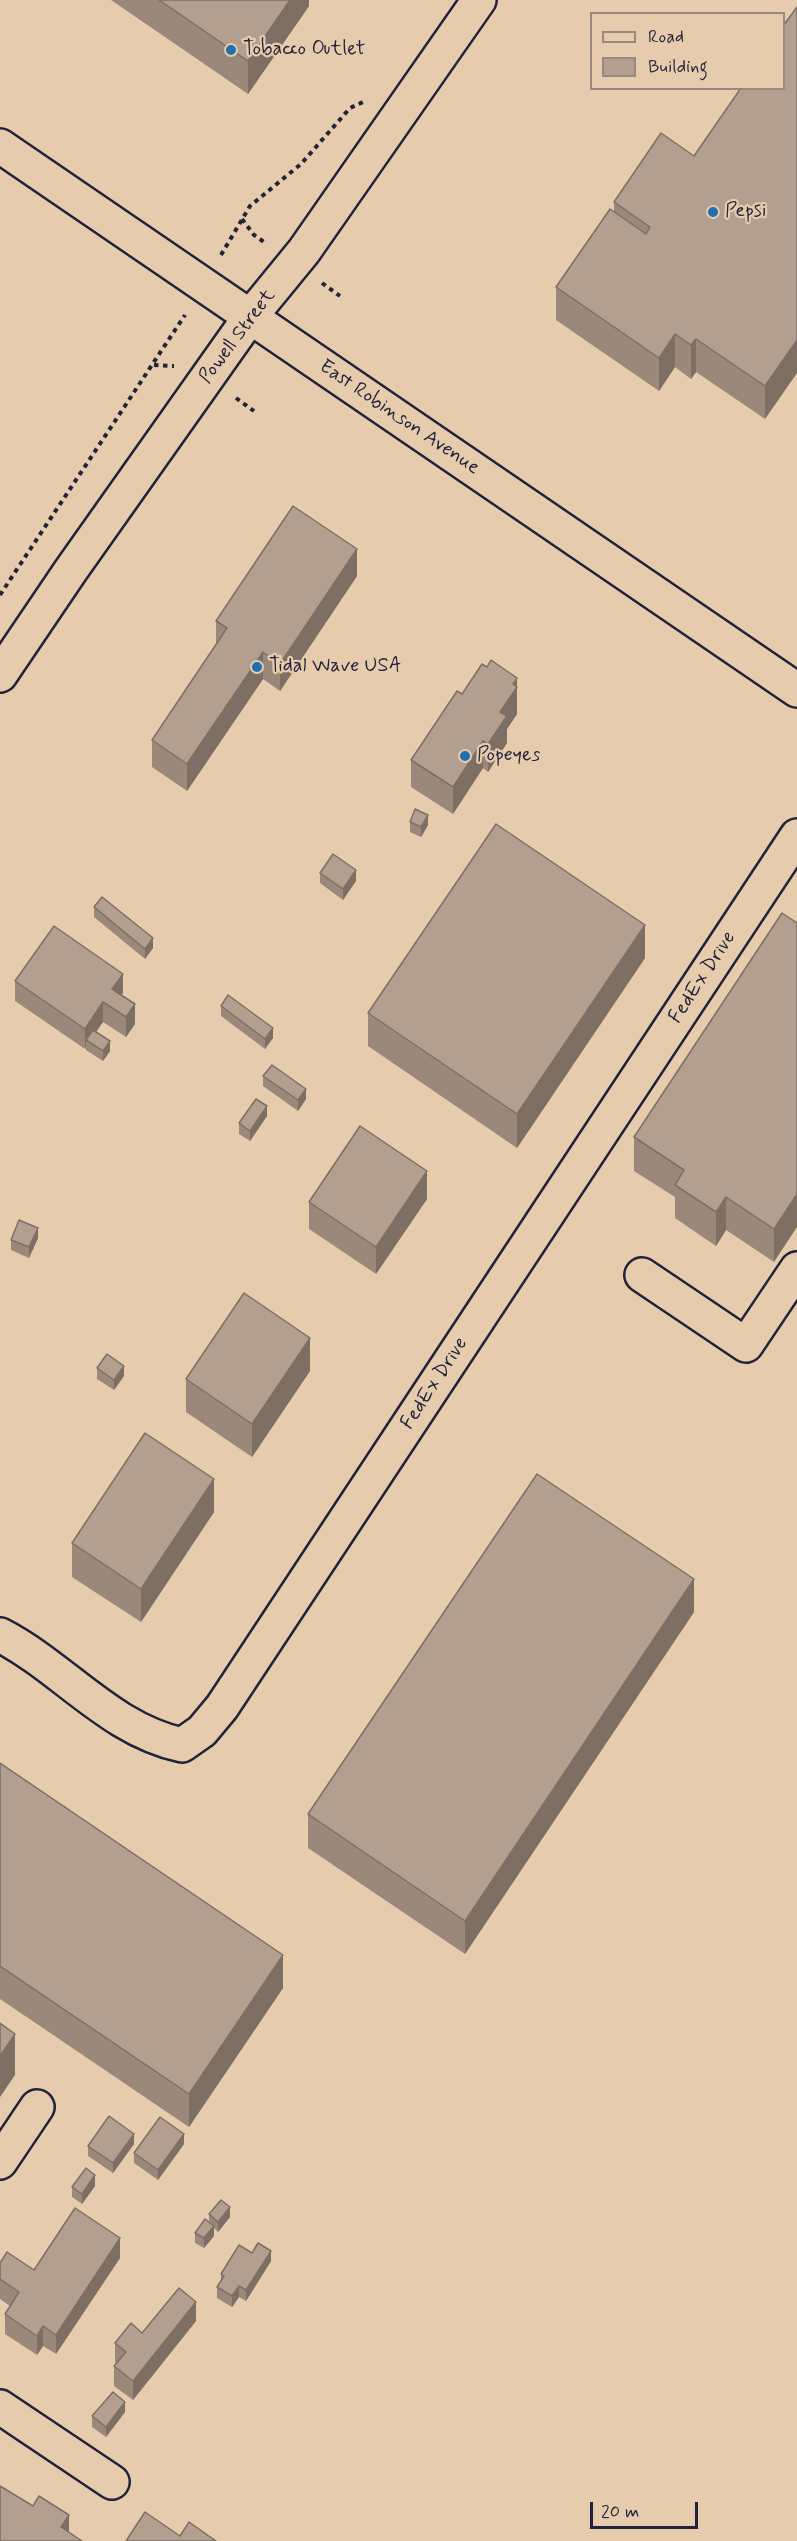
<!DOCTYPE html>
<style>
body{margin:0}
#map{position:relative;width:797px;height:2541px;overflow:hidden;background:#e6ccad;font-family:Mynerve,sans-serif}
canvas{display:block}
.legend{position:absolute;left:590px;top:12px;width:195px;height:78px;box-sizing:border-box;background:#e6ccad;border:2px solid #98887f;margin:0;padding:8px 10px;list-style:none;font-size:18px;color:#22223b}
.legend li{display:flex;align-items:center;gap:12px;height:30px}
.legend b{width:30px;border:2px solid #98887f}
.scale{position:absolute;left:590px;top:2502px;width:108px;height:27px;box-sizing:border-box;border:3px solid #22223b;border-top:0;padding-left:8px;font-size:18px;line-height:21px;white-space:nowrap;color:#22223b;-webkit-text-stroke:4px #e6ccad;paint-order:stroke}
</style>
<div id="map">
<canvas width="797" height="2541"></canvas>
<ul class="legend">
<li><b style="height:8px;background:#e6ccad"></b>Road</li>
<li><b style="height:16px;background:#b39f8f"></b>Building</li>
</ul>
<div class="scale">20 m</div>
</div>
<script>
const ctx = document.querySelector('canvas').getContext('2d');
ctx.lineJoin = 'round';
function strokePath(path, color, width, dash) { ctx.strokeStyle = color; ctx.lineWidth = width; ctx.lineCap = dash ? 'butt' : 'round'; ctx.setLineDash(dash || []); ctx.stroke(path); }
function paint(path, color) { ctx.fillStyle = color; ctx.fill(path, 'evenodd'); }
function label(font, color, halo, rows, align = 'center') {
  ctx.font = font + ' Mynerve,sans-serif'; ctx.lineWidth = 4.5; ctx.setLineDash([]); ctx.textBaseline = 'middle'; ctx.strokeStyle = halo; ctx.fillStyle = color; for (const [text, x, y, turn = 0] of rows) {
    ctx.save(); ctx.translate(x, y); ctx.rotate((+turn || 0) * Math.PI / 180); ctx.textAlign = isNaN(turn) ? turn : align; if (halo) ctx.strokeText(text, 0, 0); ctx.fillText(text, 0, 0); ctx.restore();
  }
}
const path = new Path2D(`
 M242,219L254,235L267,244
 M221,255L250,206L301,164L350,108L363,102
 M322,283L340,296
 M154,365L174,366
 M236,398L254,411
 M0,595L185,315`);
const minor = new Path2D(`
 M0,675L71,570L250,317L304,251L479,0
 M642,1275L746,1345L797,1269
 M0,1635C64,1668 109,1729 182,1745L202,1731L222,1707L797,836
 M0,2162L37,2107
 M0,2407L112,2482`);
const highway = new Path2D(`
 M0,146L797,690`);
const wall = new Path2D(`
 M111,0H309V6L248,94Z
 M783,88L765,419L696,372L691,379L675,367L659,391L556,320V287L614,212V202L694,156Z
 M357,576L280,691L263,679L187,791L152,767V740L216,645V621Z
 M517,686V714L507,729V743L488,772L483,768L453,814L411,787V760L462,694Z
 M410,822L428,825L421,837L410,832Z
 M320,873L356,881L343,900L320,883Z
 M94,907L153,948L145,959L94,917Z
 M797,923L774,1262L726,1230L716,1246L675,1218V1197L634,1171V1137Z
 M645,958L517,1148L368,1046V1013Z
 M15,981L123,993L121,995L135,1024L126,1037L103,1022L96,1032L110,1051L103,1061L86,1050V1046L85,1049L15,1001Z
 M221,1006L273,1038L265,1049L221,1016Z
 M263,1076L306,1099L298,1111L263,1086Z
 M267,1116L250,1141L239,1134V1123Z
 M427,1199L376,1274L309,1229V1202Z
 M38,1238L29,1258L11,1250V1240Z
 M97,1368L124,1376L114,1390L97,1379Z
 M310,1371L252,1457L186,1412V1379Z
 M214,1512L141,1622L72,1577V1543Z
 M694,1612L465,1954L308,1848V1814Z
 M0,1763L283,1988L189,2127L0,1999Z
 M134,2144L113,2173L88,2156V2146Z
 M184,2144L158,2180L134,2163V2153Z
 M95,2186L82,2204L72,2197V2187Z
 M209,2214L230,2217L218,2232L214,2228V2236L204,2248L195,2243V2233L209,2222Z
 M252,2253L271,2261L246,2301L239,2297L232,2307L217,2298V2287L221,2280V2274Z
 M120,2258L56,2354L43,2346L37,2355L5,2334V2314L10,2306L0,2299V2263L34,2270Z
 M196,2321L133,2400L114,2386V2366L117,2363L115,2362V2343L142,2333Z
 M125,2412L106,2437L92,2427V2416Z`);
const shadedWall = new Path2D(`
 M290,0H309V6L248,94V61Z
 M675,334V367L659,391V358Z
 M696,339V372L691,379V345Z
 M797,340V373L765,419V386Z
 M357,549V576L280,691V664Z
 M263,652V679L187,791V764Z
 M517,678V714L507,729V743L488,772V744L500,712L513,684Z
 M483,741V768L453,814V787Z
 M428,815V825L421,837V827Z
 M356,870V881L343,900V889Z
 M645,925V958L517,1148V1114Z
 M153,938V948L145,959V949Z
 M123,974V993L112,1008V989Z
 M103,1002V1022L89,1042L86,1040V1046L85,1049V1029Z
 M135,1004V1024L126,1037V1017Z
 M273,1028V1038L265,1049V1039Z
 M110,1041V1051L103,1061V1051Z
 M306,1089V1099L298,1111V1100Z
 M267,1106V1116L250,1141V1131Z
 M427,1171V1199L376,1274V1247Z
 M797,1194V1227L774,1262V1229Z
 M726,1197V1230L716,1246V1212Z
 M38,1228V1238L29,1258V1247Z
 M310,1338V1371L252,1457V1424Z
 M124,1366V1376L114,1390V1380Z
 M214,1479V1512L141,1622V1589Z
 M694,1579V1612L465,1954V1921Z
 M283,1955V1988L189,2127V2094Z
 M15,2034V2075L0,2097V2056Z
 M134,2134V2144L113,2173V2163Z
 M184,2134V2144L158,2180V2170Z
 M95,2175V2186L82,2204V2194Z
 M230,2207V2217L218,2232V2222Z
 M214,2226V2236L204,2248V2238Z
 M120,2238V2258L56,2354V2335Z
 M271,2251V2261L246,2301V2290Z
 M239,2286V2297L232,2307V2296Z
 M196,2302V2321L133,2400V2381Z
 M43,2326V2346L37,2355V2336Z
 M125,2402V2412L106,2437V2427Z
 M69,2515V2534L61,2527Z`);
const building = new Path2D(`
 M159,0H290L248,61Z
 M797,7V340L765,386L696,339L691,345L675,334L659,358L556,287L610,209L646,234L650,227L614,202L661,133L694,156L741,88H783V26Z
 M293,506L357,549L280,664L263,652L187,764L152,740L227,628L216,621Z
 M491,660L517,678L513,684L517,687L500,712L507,716L488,744L483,741L453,787L411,760L457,691L462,694L482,664L487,667Z
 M415,809L428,815L421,827L410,822Z
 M496,824L645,925L517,1114L368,1013Z
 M333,854L356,870L343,889L320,873Z
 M102,897L153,938L145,949L94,907Z
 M782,913L797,923V1194L774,1229L726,1197L716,1212L675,1185L684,1170L634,1137Z
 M54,926L123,974L112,989L135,1004L126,1017L103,1002L85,1029L15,981Z
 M228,995L273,1028L265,1039L221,1006Z
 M93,1030L110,1041L103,1051L86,1040Z
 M272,1065L306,1089L298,1100L263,1076Z
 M256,1099L267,1106L250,1131L239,1123Z
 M360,1126L427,1171L376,1247L309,1202Z
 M19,1220L38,1228L29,1247L11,1240Z
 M244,1293L310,1338L252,1424L186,1379Z
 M107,1354L124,1366L114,1380L97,1368Z
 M145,1433L214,1479L141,1589L72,1543Z
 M537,1474L694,1579L465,1921L308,1814Z
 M0,1763L283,1955L189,2094L0,1966Z
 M0,2023L15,2034L0,2056Z
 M109,2116L134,2134L113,2163L88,2146Z
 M160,2117L184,2134L158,2170L134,2153Z
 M86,2168L95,2175L82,2194L72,2187Z
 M221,2200L230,2207L218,2222L209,2214Z
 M75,2208L120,2238L56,2335L43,2326L37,2336L5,2314L19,2292L0,2279V2263L7,2252L34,2270Z
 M205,2219L214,2226L204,2238L195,2233Z
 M258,2243L271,2251L246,2290L239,2286L232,2296L217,2287L224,2276L221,2274L239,2245L252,2253Z
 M179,2288L196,2302L133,2381L114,2366L126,2352L115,2343L131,2323L142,2333Z
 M113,2392L125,2402L106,2427L92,2416Z
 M0,2486L33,2506L39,2496L69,2515L61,2527L82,2541H0Z
 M145,2512L180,2536L189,2522L216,2541H126Z`);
const markers = [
 [231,50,6,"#1f6fb2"],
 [713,212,6,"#1f6fb2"],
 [257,667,6,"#1f6fb2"],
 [465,756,6,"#1f6fb2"]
];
const poiNames = [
 ["Tobacco Outlet",243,50],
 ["Pepsi",725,212],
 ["Tidal Wave USA",269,667],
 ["Popeyes",477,756]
];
const streetNames = [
 ["Powell Street",238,337,-53],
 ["East Robinson Avenue",399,418,34],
 ["FedEx Drive",703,978,-57],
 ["FedEx Drive",435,1384,-57]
];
strokePath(minor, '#22223b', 38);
strokePath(highway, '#22223b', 38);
strokePath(path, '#22223b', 4, [4.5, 4.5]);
strokePath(minor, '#e6ccad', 33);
strokePath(highway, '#e6ccad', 33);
paint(wall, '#9a897b');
paint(shadedWall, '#7d6f64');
paint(building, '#b39f8f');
strokePath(building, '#7d6f64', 1.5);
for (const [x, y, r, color] of markers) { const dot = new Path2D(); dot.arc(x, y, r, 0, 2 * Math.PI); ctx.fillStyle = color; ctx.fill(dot); strokePath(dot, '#e6ccad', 2); }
label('20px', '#22223b', '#e6ccad', poiNames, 'left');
label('20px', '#22223b', '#e6ccad', streetNames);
</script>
